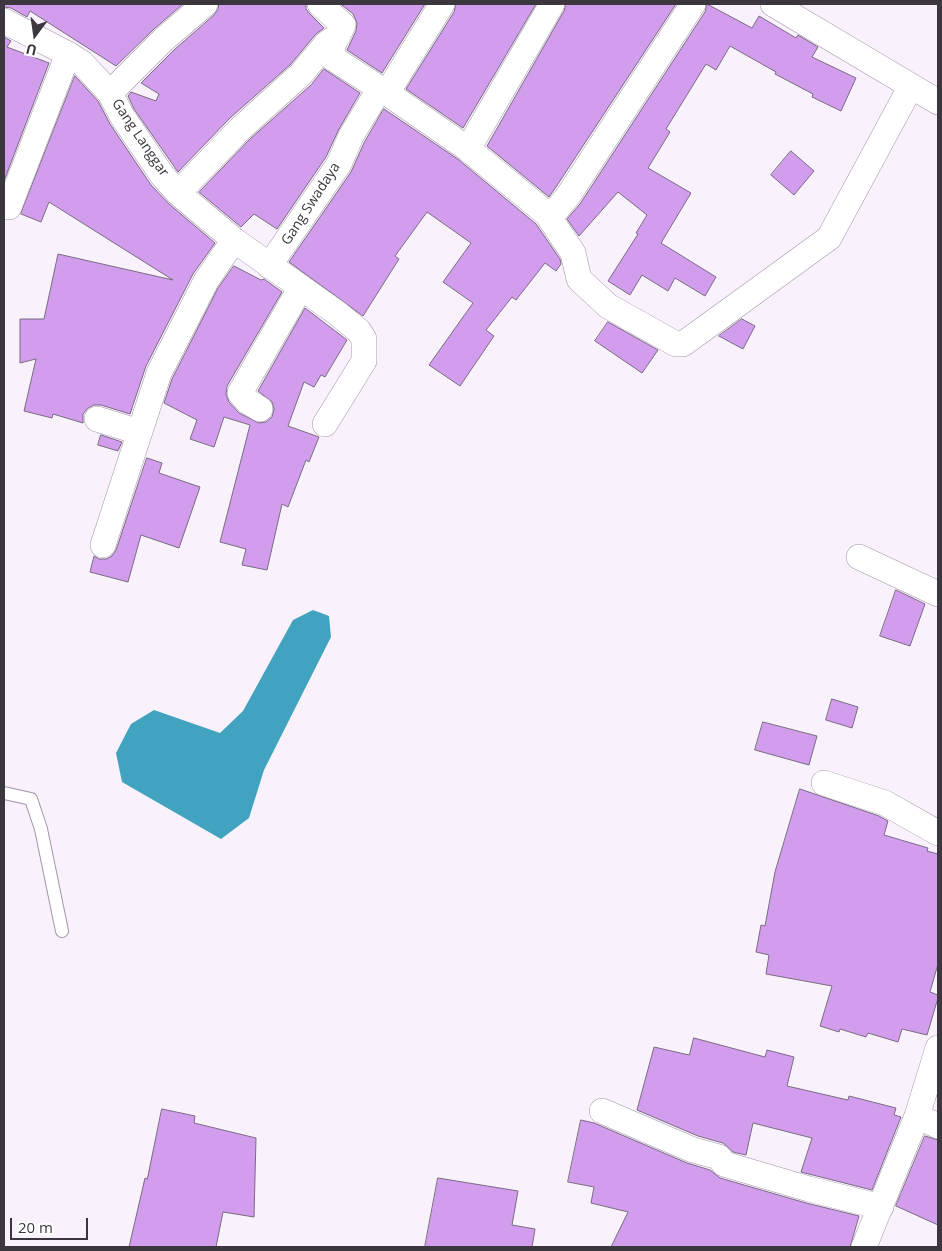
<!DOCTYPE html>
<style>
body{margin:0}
#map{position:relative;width:942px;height:1251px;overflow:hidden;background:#f9f2fc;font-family:"Open Sans",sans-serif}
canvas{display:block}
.frame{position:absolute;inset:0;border:5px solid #3c363f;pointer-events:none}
.north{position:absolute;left:10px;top:10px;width:50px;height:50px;-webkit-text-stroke:4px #fff;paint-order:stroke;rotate:194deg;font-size:14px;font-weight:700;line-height:20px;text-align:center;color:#3c363f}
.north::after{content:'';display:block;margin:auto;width:18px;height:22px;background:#3c363f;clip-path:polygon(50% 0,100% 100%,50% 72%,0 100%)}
.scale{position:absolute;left:10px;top:1218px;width:78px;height:22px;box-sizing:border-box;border:2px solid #3c363f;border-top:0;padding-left:6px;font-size:15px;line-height:18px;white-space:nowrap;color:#3c363f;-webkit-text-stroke:4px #fff;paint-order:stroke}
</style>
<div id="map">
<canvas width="942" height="1251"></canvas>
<div class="frame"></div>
<div class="north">U</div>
<div class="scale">20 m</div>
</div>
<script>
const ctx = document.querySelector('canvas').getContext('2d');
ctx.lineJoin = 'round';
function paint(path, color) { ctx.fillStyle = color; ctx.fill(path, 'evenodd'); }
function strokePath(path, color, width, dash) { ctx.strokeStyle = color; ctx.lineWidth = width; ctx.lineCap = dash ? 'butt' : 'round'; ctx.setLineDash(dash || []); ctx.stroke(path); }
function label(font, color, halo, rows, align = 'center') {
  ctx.font = font + ' "Open Sans",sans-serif'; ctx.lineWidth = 4.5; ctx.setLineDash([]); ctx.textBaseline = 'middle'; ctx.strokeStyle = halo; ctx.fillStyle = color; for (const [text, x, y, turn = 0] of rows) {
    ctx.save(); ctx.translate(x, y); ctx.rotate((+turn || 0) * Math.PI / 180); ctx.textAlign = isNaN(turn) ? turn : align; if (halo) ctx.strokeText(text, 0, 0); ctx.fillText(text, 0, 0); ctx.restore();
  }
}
const water = new Path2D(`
 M313,610L329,616L331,637L264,770L249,818L221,839L122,782L116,753L131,724L154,710L220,733L243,711L293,620Z`);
const building = new Path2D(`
 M4,4H183L154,29L116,66L30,11L27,17L11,8L4,7Z
 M219,4H306V9L310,14L324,28L316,34L291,64L230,118L178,172L134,109L128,96L131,92L156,101L159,94L141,83L174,50L214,15L218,9Z
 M341,4H425L382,73L347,50L356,31L357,23L353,14Z
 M456,4H536L463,128L406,89L454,12Z
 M566,4H676L556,187L549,197L487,146L564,11Z
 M707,4L752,28L759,16L796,38L798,35L818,47L812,57L856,78L841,111L812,97L813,94L775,74L776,72L730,46L716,70L706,64L666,129L670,132L648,168L691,193L661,243L716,277L705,296L675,278L668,291L642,275L630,295L608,281L638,234L636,233L647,215L618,192L579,236L567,219L580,204L705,12Z
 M4,37L11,41L7,47L49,63L4,181Z
 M324,69L360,93L339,129L326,157L277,229L254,214L241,227L199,192L250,139L311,85Z
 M75,76L98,101L110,124L151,185L169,204L215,243L193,274L146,366L130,414L101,405H94L88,408L83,414V423L53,414L52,418L24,411L36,359L20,363V319H44L58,254L173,280L49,202L41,222L21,214Z
 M384,109L459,160L536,224L560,259L561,264L556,271L545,263L516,300L512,297L486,330L494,336L460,386L429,365L473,303L443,282L471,243L427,212L395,256L399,259L363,316L289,262L351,172L364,143Z
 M791,151L814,171L794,195L771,175Z
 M234,266L261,280L264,279L282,292L227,386L226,394L229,402L239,413L259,423L266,422L272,417L274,409L272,402L258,391L305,308L347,340L325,377L321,375L314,387L304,382L288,426L319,437L309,462L306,460L288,507L282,504L267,570L242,565L246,549L220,542L250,425L224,417L214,447L190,439L197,420L164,403L172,379L218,288Z
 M742,319L755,326L743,349L719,336Z
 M608,322L658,350L642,373L595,341Z
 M101,435L122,442L118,451L98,445Z
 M147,458L162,463L159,473L200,487L179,548L141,535L128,582L90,572L94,556L99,559H106L112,556L116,550Z
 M896,590L925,604L910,646L880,636Z
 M832,699L858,707L852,728L826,720Z
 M763,722L817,736L809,765L755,750Z
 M800,789L879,816L888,821L884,835L928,848L927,851L938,854V964L930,992L938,995V998L927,1035L902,1029L898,1042L868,1033L866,1037L840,1029L839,1032L820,1026L832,986L766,974L769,955L756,952L761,925L765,926L775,872Z
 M694,1038L765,1057L767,1050L794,1057L787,1086L848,1100L849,1096L896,1108L894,1115L901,1117L872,1190L801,1172L812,1138L753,1123L746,1155L733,1152L723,1143L698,1136L637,1110L654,1047L689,1055Z
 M162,1109L195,1116L194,1123L256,1138L254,1217L223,1212L216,1247H129L145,1178L147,1179Z
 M581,1120L594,1123L687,1163L710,1170L720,1178L806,1203L859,1216L850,1247H611L628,1212L591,1203L594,1187L568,1182Z
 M925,1136L938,1140V1225L896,1206Z
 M438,1178L518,1191L512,1225L535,1229L532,1247H425Z`);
const service = new Path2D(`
 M4,793L31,799L41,829L62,931`);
const minor = new Path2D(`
 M320,4L343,25C338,38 329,44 334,59L387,93L468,149L547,214L573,253L579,279L608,306L676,344H683L829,238L911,86
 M773,4L938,102
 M4,21L68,54L82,63L110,93L122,116L162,175L178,193L234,240L337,313L359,331L364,339V361L325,424
 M110,93L164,39L205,4
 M387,93L442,4
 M468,149L552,4
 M178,193L240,129L301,74L327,43L338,36
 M9,207L68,54
 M547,214L558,208L568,196L693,4
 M269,266L339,164L351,136L380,88
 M260,409L247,401L240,393L301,287
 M97,419L139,432
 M103,545L159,373L206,281L234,240
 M859,557L938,594
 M824,783L885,803L938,833
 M602,1111L693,1150L719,1157L724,1164L809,1189L881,1207
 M917,1116L938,1126
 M864,1247L917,1116L938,1048`);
const streetNames = [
 ["Gang Langgar",140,138,56],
 ["Gang Swadaya",311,204,-57]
];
paint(water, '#42a3c0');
paint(building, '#d29dec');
strokePath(building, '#796b81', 1);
strokePath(service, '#a394ab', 14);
strokePath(minor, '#a394ab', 26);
strokePath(service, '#fff', 12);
strokePath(minor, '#fff', 25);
label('14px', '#3c363f', '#fff', streetNames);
</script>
